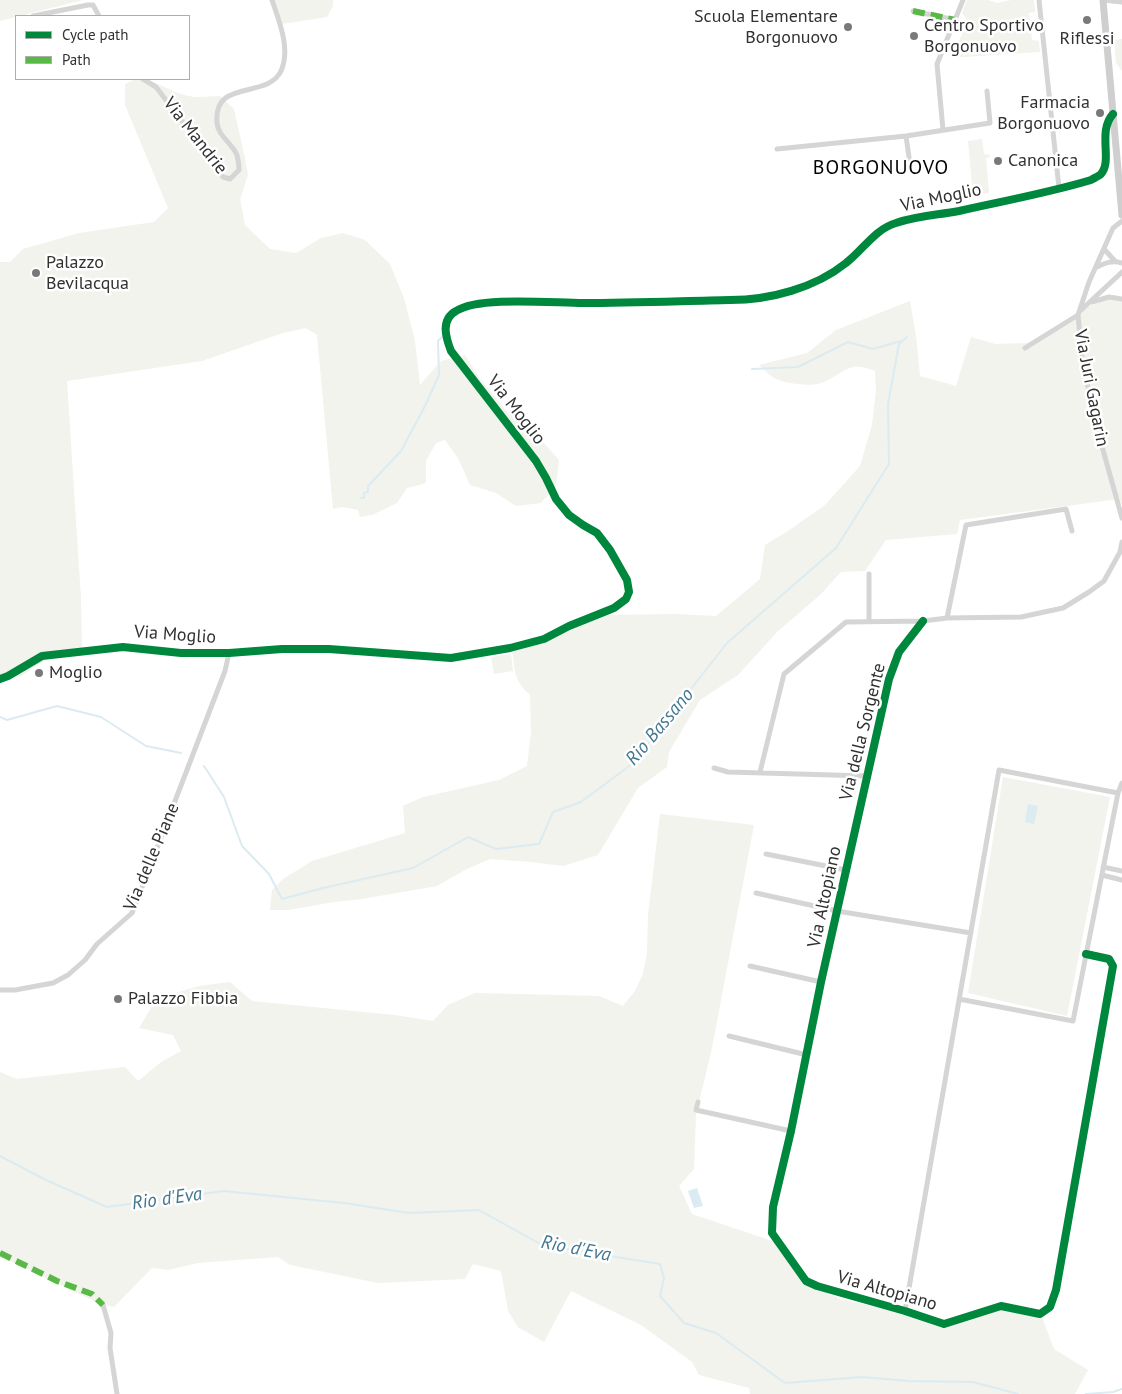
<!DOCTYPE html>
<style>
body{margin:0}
#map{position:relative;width:1122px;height:1394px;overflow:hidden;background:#fff;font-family:"PT Sans",sans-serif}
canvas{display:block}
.legend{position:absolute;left:15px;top:15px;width:175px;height:65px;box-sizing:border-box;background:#fff;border:1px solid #adadad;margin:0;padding:6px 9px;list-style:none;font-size:15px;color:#313131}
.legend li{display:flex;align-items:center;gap:10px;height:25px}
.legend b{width:25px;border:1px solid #adadad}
</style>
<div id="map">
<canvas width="1122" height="1394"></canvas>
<ul class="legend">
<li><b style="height:6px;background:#00873e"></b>Cycle path</li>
<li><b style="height:6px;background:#58b947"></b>Path</li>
</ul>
</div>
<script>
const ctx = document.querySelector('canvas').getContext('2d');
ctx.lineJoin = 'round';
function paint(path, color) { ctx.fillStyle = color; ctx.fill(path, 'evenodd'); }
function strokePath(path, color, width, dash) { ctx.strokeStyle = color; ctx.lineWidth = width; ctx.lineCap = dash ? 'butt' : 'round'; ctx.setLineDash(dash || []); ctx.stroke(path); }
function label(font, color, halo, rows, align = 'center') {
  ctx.font = font + ' "PT Sans",sans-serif'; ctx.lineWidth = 5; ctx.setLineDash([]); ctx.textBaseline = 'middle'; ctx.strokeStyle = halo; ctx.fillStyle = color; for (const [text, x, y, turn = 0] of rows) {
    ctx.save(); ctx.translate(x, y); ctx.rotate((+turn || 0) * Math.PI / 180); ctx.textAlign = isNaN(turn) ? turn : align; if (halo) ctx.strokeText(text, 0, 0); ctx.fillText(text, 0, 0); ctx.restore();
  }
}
const green = new Path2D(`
 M0,0H83L0,21Z
 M272,0H333V6L327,17L282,24Z
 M967,0H988L997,3L1011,0H1034L1035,12L1029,13L1032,40L1039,41L1040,52L949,58L952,56L968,21L962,13Z
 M1122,39V71L1116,63L1114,40Z
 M136,79C154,79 170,92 188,96C198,98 210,96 220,96L234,109L244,154L248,175L240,199L245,225L270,249L296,253L321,238L343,233L365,240L390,264L404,298L415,341L420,385L441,361L465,355L481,380L508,413L541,440L559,460L556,486L541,503L516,506L496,493L470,485L459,460L445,440L436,443L426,461V483L407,488L397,503L372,515L360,517L358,510L342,507L333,509L317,335L306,328L283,333L202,361L67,381L81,598L82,650L85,651H57L23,675L0,681V262H10L23,249L79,233L154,222L168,208L125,105V84Z
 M982,139L984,154L990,155V157L986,158L989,193L973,195L968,141Z
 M1110,299L1122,300V504L1119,499L960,520L957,534L886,540L865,571L841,572L820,595L777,632L738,675L700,700L669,752L667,767L638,788L598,855L563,866L531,862L490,859L465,870L437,886L362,899L334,902L289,910H270L272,890L283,879L312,861L405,833L403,806L423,797L499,780L527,766L531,732L530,695C514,681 515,671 512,650L542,642L574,627L609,615L676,614L716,616L760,579L765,545L788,531L825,505L860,466L872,425L876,391L875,371C847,359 843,375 821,383C811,387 782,383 774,378C769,375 764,369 759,365L807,353L836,330L910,301L916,336L920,376L956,386L971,337L995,344L1028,343L1087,307Z
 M511,654L513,671L494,674L491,657Z
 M1003,777L1110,797L1067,1016L968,993Z
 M660,814L754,825L712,1048L696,1115L694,1169L679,1186L692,1214L775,1242L806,1283L840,1299L949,1324L995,1308L1042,1317L1054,1349L1088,1370L1075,1394H750L749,1388L699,1375L692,1362L641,1325L571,1291L544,1342L518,1327L508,1311L501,1271L473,1264L465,1279L378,1283L290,1265L278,1257L198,1263L168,1270L152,1268L114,1307L98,1303L0,1256V1072L17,1079L125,1067L138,1081L161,1062L181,1051L173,1035L139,1028L151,1008L149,1001L199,986L230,982L252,1001L394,1015L433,1021L448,1005L475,993L599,996L623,1006L635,991L643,974L647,953L648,915Z`);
const water = new Path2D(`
 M1028,804L1038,806L1034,824L1025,822Z
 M697,1188L703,1206L694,1208L688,1191Z`);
const stream = new Path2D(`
 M752,369L798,367L848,342L873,349L901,341
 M361,498H364V493L368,492V486L401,451L425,406L439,375L438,341L444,335
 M0,717L7,720L57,706L101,717L146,746L181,753
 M204,766L224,797L242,846L269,874L282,899L323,888L413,868L468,837L496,849L539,844L553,812L581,802L632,764L727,643L836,548L889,464L888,404L899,344L907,337
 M0,1156L46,1180L107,1207L224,1191L344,1203L409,1213L479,1210L542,1245L660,1264L664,1278L660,1296L684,1323L716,1333L785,1383L862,1377L909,1381L973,1382L1018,1394
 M1086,1394L1113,1392L1122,1389`);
const minor = new Path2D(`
 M1039,0L1059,188
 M1103,0L1122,2
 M913,11L955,20
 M33,16L88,5H93L99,16
 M143,79L156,87L215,164L223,177L230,179L239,170C239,165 238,159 237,155C232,143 218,136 217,123C213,78 267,100 281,71C291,49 279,21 272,0
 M943,130L937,64L963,0
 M906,136L911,171
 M777,149L906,136L990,123L987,91
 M1122,221L1113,228L1089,282L1078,315L1082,357L1086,378L1098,432L1122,518
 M1104,249L1115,261
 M1097,267C1105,263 1112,260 1122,263
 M1092,302L1109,297L1122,299
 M1080,311L1122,272
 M1025,348L1078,315
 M947,618L966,525L1066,509L1072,531
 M869,621V574
 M923,621L899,652L889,679L821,982L791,1131L773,1207L772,1233L806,1281L817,1286L905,1311L944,1324L1001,1306L1040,1314L1050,1307L1056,1290L1113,966L1109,959L1086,954
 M0,679L8,676L42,656L123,647L181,653H229L282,649H329L451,658L510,648L544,639L569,626L614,608L626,599L629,592L627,580L610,550L597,533L583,525L569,515L556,499L546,478L536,461L451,351C446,338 440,320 456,311C479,296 552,303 583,303C632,303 681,301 730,300C770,300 815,288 846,263C863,250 875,229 896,223C916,216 938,215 959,211C1003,201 1048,193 1091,180C1094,178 1099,176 1101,174C1113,160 1097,132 1113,114
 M714,768L728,772L867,776
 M760,772L784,674L846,622L923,621L947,618L1021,617L1063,608L1089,592L1104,581L1120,552L1122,542
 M1118,793L1122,783
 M766,854L846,870
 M1103,867L1122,871
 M1102,875L1122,880
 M756,893L837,911L971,933
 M750,966L821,982
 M0,990H15L53,983L68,975L85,960L97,944L132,913L225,671L229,653
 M729,1036L807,1055
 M698,1102L696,1110L791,1131
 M103,1305L111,1333L110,1348L117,1394
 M905,1311L999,770L1118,793L1073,1021L959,999`);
const secondary = new Path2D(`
 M1103,0L1122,215`);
const quiet = new Path2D(`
 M913,11L955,20
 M0,1253L57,1281L92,1294L103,1305`);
const cycleway = new Path2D(`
 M923,621L899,652L889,679L821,982L791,1131L773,1207L772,1233L806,1281L817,1286L905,1311L944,1324L1001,1306L1040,1314L1050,1307L1056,1290L1113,966L1109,959L1086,954
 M0,679L8,676L42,656L123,647L181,653H229L282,649H329L451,658L510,648L544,639L569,626L614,608L626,599L629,592L627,580L610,550L597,533L583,525L569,515L556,499L546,478L536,461L451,351C446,338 440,320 456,311C479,296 552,303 583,303C632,303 681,301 730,300C770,300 815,288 846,263C863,250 875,229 896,223C916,216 938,215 959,211C1003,201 1048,193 1091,180C1094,178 1099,176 1101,174C1113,160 1097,132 1113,114`);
const markers = [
 [1087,20,5,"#797979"],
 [848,27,5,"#797979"],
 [914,36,5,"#797979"],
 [1100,113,5,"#797979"],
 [998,161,5,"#797979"],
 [36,273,5,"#797979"],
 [39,673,5,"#797979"],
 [118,999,5,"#797979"]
];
const poiNames = [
 ["Scuola Elementare",838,17,"right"],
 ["Borgonuovo",838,38,"right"],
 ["Centro Sportivo",924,26],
 ["Borgonuovo",924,47],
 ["Riflessi",1087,39,"center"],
 ["Farmacia",1090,103,"right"],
 ["Borgonuovo",1090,124,"right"],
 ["Canonica",1008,161],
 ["Palazzo",46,263],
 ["Bevilacqua",46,284],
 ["Moglio",49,673],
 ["Palazzo Fibbia",128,999]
];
const streetNames = [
 ["Via Mandrie",195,136,52],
 ["Via Moglio",941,198,-12],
 ["Via Juri Gagarin",1091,388,79],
 ["Via Moglio",516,410,52],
 ["Via Moglio",175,635,4],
 ["Via della Sorgente",863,732,-76],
 ["Via delle Piane",152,857,-67],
 ["Via Altopiano",825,897,-78],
 ["Via Altopiano",887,1291,16]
];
const waterNames = [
 ["Rio Bassano",660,727,-50],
 ["Rio d'Eva",167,1199,-8],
 ["Rio d'Eva",576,1249,11]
];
const quarterNames = [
 ["BORGONUOVO",881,168]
];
paint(green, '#f1f3ec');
paint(water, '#dcebf1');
strokePath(stream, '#dcebf1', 2);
strokePath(minor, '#d5d5d5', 5);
strokePath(secondary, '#cfcfcf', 7);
strokePath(quiet, '#58b947', 6, [12, 6]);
strokePath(cycleway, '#00873e', 8);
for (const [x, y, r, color] of markers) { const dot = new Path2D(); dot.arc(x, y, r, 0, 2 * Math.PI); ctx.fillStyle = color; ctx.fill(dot); strokePath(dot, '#fff', 2); }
label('18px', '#313131', '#fff', poiNames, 'left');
label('18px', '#313131', '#fff', streetNames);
label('italic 19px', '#427790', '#fff', waterNames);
ctx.letterSpacing = '1px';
label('20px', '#000', '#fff', quarterNames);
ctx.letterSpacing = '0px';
</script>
